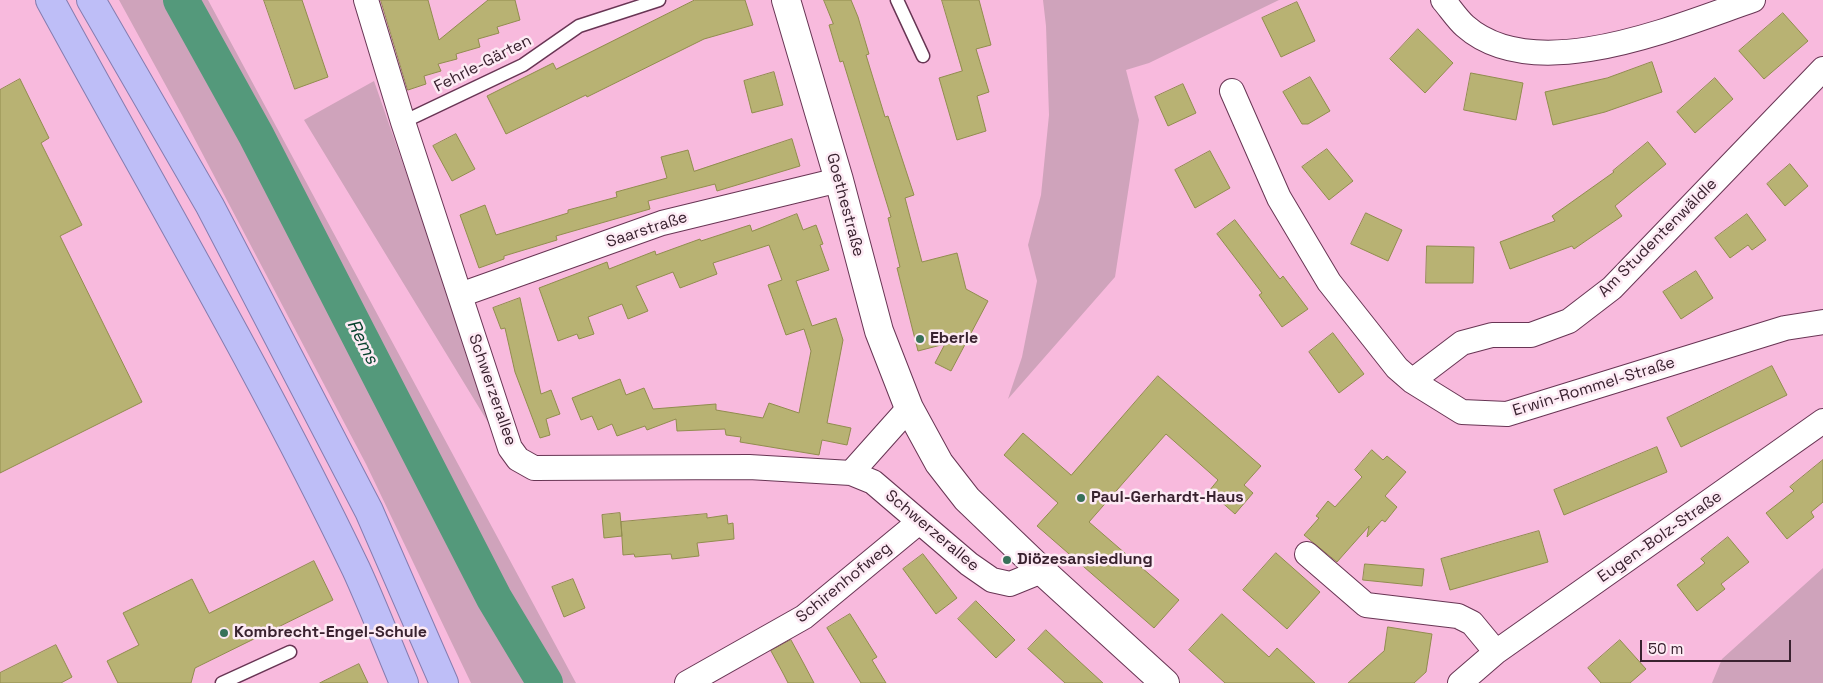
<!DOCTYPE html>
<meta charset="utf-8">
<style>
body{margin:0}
#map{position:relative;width:1823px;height:683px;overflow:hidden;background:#f8badd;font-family:"Space Grotesk",sans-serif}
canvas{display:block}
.scale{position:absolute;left:1640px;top:640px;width:151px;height:22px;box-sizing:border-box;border:2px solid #39222f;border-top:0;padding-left:6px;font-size:15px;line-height:18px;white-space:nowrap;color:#39222f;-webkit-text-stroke:4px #fdeaf4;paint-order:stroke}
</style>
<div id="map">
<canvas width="1823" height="683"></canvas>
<div class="scale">50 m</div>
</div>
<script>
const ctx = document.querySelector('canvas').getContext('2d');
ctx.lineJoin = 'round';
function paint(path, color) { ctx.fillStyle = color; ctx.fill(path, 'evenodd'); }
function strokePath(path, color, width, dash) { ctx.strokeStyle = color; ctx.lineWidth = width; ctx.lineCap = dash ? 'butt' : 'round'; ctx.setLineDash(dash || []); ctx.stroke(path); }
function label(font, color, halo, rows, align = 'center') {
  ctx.font = font + ' "Space Grotesk",sans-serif'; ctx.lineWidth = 5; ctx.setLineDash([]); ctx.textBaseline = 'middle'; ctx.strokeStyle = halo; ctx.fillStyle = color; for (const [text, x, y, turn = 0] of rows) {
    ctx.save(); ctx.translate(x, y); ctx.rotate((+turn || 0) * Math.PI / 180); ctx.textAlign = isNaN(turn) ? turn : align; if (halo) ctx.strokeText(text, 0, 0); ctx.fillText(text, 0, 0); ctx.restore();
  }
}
const green = new Path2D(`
 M119,0H208L576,683H471L366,464L182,115Z
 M1043,0H1279L1149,63L1126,70L1139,120L1115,277L1008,399L1022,357L1037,281L1028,245L1041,195L1049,115L1046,26Z
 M374,81L500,442L304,120Z
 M1823,568V683H1712L1722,659Z`);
const river = new Path2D(`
 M181,0L256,135L494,598L545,683`);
const building = new Path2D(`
 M264,0H302L328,77L295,89Z
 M381,0H428L439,40L488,0H515L520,20L497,27L499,33L478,39L480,47L456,54L457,59L438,64L441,71L424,76L426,84L408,90Z
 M695,0H745L753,25L704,39L587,97L586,95L506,134L487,96L553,63L556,69Z
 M824,0H851L858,17L869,54L866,55L885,117L888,116L914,195L905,198L922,262L957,253L966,289L988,301L951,371L935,363L945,344L918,351L897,268L900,267L888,218L891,217L843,61L840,62L829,25L833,24Z
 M942,0H979L991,45L976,49L989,92L977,96L986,131L957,140L939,78L962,71Z
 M1297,2L1315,41L1281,57L1262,18Z
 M1783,13L1808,41L1764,79L1739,51Z
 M1418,29L1453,63L1425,93L1390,59Z
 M1652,62L1662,92L1605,112L1553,125L1545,92L1607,78Z
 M774,72L783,105L752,113L744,81Z
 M1471,73L1523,83L1516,120L1464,110Z
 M1310,77L1330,111L1308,124H1302L1283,92Z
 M1715,78L1733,99L1695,133L1677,112Z
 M20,79L49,138L41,143L82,225L60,236L142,402L0,473V90Z
 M1183,84L1196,113L1168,126L1155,97Z
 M456,134L475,169L452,181L433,146Z
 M792,139L800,166L717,191L715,184L648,201L650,209L556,236L557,240L504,256V259L479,268L460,215L485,205L496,235L568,213V210L617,197L616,192L667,178L661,157L688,150L694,171Z
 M1648,142L1666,164L1615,206L1622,216L1574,249L1572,246L1510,269L1500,242L1555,221L1552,216L1614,172L1613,171Z
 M1327,149L1353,181L1329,200L1302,167Z
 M1210,151L1230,188L1195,208L1175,170Z
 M1790,164L1808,186L1785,206L1767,184Z
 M1366,213L1402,230L1388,261L1351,244Z
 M797,214L803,230L816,225L823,244L820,245L829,270L796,281L812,326L836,318L843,340L827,423L851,428L847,445L822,440L819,455L740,442L741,437L726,435L725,429L677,431L676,419L647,430L645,426L617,436L612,424L598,430L592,416L581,420L572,398L620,379L626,395L644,388L653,409L716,404V410L763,418L769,403L799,413L811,351L804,329L786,335L768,285L782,280L769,245L713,263L717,274L680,288L673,272L636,286L648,311L628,319L622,304L588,317L594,334L579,339L577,334L558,341L539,288L607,262L609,269L655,251L656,255L700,239L701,241L750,225L752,231Z
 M1747,214L1766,240L1752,250L1748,245L1730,258L1715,238Z
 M1235,220L1280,279L1283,276L1308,309L1282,327L1259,295L1262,293L1217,234Z
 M1427,246L1474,247L1473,283H1426Z
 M1696,271L1713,298L1681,319L1663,292Z
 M520,298L541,394L551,390L560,414L546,419L550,435L540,438L515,372L505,328L501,329L493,308Z
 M1333,333L1364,374L1339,393L1309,352Z
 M1772,366L1787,395L1681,447L1667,418Z
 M1158,376L1261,466L1244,485L1253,493L1235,514L1209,491L1218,480L1166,434L1089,522L1179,600L1154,628L1037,526L1058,503L1004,455L1023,433L1071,475Z
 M1657,447L1667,472L1564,515L1554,490Z
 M1372,450L1383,460L1387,456L1406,472L1385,496L1397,507L1385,522L1382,520L1367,537L1369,526L1337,562L1304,535L1319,518L1316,516L1328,501L1335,507L1362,477L1355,470Z
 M1823,460V502L1811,512L1814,517L1787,539L1766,513L1794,491L1790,487Z
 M620,513L622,536L604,538L602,515Z
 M707,514V518L727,515L728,524L733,523L734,539L697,543L699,556L672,559L671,554L635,557L634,554L623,555L621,522Z
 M1539,531L1548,562L1450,590L1441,559Z
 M1728,537L1749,562L1721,584L1725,589L1697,611L1677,585L1705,563L1701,559Z
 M1276,553L1320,592L1287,629L1243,590Z
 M923,554L957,598L936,614L903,569Z
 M314,561L333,600L195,668L191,683H118L107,661L139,645L123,613L192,579L209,613Z
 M1365,564L1424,569L1422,586L1363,580Z
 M573,579L585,608L564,617L552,587Z
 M976,601L1015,640L996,658L958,619Z
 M850,614L877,657L872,660L886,683H861L827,628Z
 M1222,614L1269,657L1277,648L1315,683H1225L1189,650Z
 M1388,627L1432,634L1426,672L1414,683H1348L1384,651Z
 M1046,630L1066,649L1103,683H1065L1028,649Z
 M791,640L804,664L814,683H788L784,675L771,651Z
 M1620,640L1646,669L1630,683H1601L1588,668Z
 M56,645L72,677L61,683H0V673Z
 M359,664L368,683H320Z`);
const service = new Path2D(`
 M897,0L923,56
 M403,122L523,65L579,26L659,0
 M222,683L290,652`);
const minor = new Path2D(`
 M366,0L403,122L510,448L518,459L534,468L749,467L851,473L873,482L969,564L992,580L1010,584L1042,571
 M1443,0C1450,8 1457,19 1465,26C1535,88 1677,26 1753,0
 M1232,91L1279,198L1329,282L1397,368L1412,381L1462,412L1507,414L1785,328L1823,322
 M460,295L662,223L839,180
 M1412,381L1462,343L1492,335H1531L1569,321L1612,288L1823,69
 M851,473L909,408
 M1307,554L1366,605L1458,616L1472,623L1496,652
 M687,683L804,617L919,522
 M1460,683L1496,652L1823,421`);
const tertiary = new Path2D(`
 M786,0L839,180L879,331L909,408L939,463L967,499L1042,571L1165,683`);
const trunk = new Path2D(`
 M50,0C153,189 263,375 356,569C373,606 388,645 404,683
 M91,0L210,206L369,511L444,683`);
const markers = [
 [920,339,5,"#387159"],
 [1081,498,5,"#387159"],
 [1007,560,5,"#387159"],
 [224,633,5,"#387159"]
];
const streetNames = [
 ["Fehrle-Gärten",483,64,-27],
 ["Goethestraße",845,205,75],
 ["Saarstraße",647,230,-18],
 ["Am Studentenwäldle",1658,238,-45],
 ["Erwin-Rommel-Straße",1594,387,-17],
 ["Schwerzerallee",492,390,71],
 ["Schwerzerallee",932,531,40],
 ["Eugen-Bolz-Straße",1660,537,-35],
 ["Schirenhofweg",844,583,-39]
];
const poiNames = [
 ["Eberle",930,339],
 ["Paul-Gerhardt-Haus",1091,498],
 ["Diözesansiedlung",1017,560],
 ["Kombrecht-Engel-Schule",234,633]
];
const waterNames = [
 ["Rems",362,342,63]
];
paint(green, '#cfa3bb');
strokePath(river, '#54997b', 36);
paint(building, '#b8b273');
strokePath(building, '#918c4e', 1);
strokePath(service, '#683554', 15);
strokePath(minor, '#683554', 26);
strokePath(tertiary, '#683554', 30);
strokePath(trunk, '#857db0', 30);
strokePath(service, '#fff', 12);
strokePath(minor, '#fff', 24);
strokePath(tertiary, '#fff', 28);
strokePath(trunk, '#bebef7', 28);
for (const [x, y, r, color] of markers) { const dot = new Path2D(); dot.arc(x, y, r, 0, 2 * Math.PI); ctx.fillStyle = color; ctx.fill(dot); strokePath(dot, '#fdeaf4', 2); }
label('16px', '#39222f', '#fdeaf4', streetNames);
label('bold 16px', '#39222f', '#fdeaf4', poiNames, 'left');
label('italic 18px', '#08432f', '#fdeaf4', waterNames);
</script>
